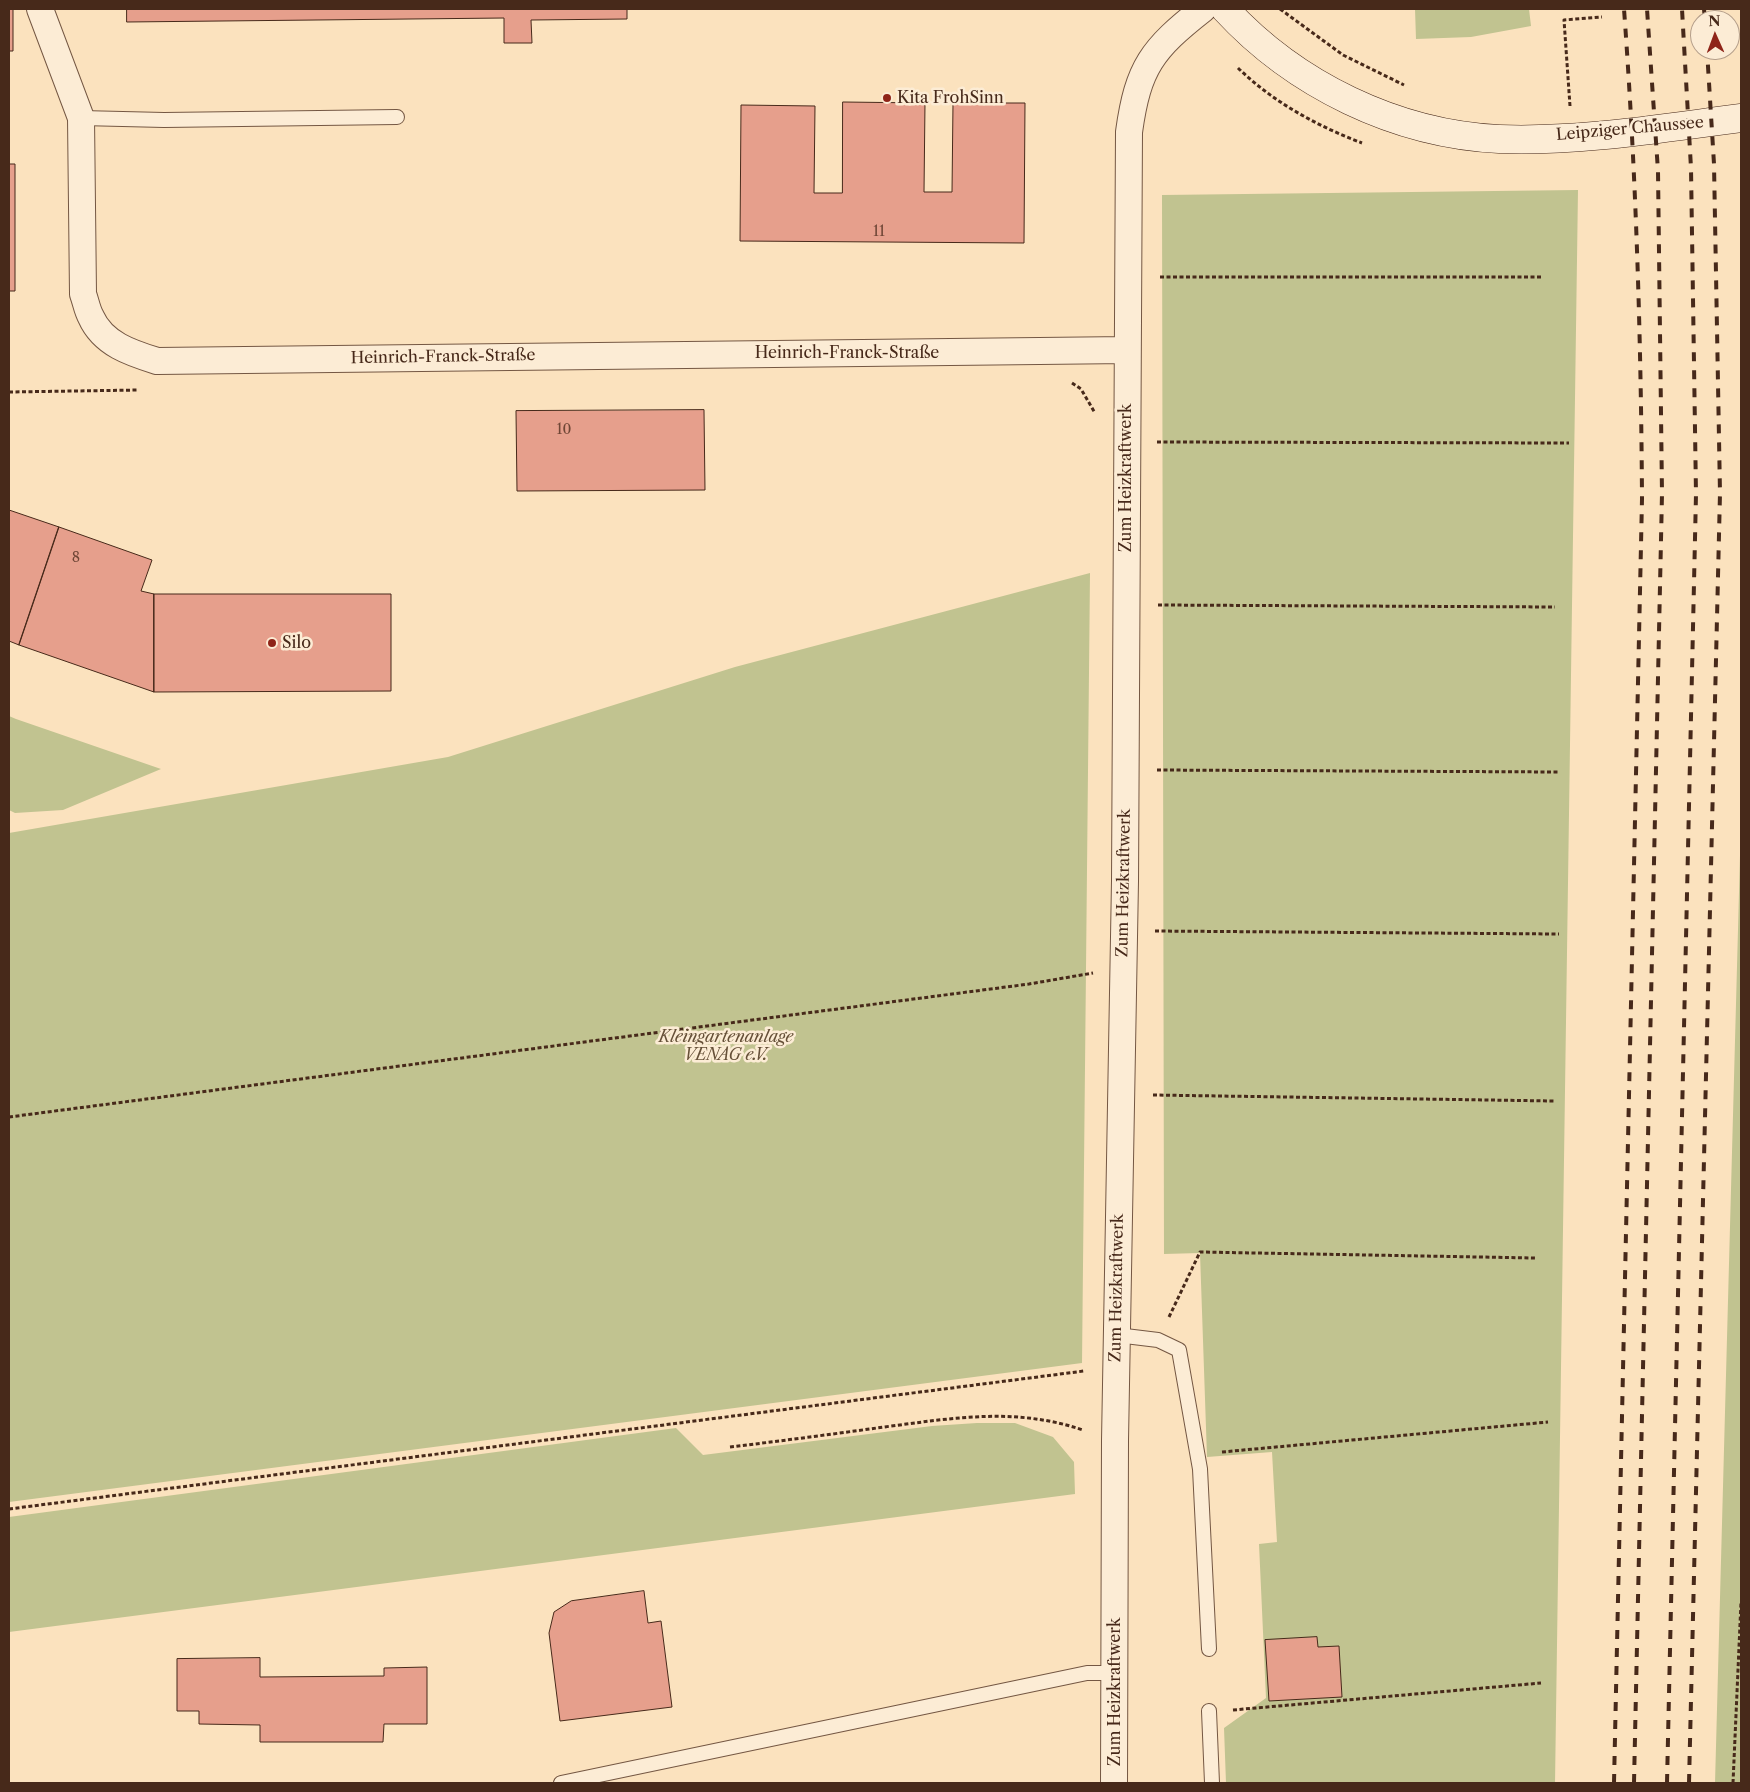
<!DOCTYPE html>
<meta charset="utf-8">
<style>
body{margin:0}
#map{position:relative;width:1750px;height:1792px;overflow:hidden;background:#fbe2be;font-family:"Libre Caslon Text",serif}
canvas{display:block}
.frame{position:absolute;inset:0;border:10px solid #47291a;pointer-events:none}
.north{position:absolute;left:1690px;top:10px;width:50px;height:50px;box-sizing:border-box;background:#fcecd5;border:1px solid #b49e8a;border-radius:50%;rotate:358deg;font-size:14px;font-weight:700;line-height:20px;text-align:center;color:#47291a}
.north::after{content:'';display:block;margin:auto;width:18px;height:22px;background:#8f2418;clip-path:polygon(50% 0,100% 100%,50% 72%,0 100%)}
</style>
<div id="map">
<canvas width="1750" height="1792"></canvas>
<div class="frame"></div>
<div class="north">N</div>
</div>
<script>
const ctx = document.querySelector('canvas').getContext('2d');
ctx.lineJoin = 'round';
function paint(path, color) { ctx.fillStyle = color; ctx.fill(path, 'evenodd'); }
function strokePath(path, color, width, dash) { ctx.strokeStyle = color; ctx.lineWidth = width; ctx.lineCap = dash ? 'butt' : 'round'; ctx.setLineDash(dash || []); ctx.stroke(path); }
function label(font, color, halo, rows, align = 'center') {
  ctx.font = font + ' "Libre Caslon Text",serif'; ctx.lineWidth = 5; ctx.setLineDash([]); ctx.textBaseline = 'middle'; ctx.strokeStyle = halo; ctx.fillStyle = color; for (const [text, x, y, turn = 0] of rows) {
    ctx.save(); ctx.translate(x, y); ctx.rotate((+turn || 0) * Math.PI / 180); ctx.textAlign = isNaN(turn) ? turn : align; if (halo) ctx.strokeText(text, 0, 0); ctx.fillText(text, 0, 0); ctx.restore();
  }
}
const green = new Path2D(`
 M1415,9H1529L1531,26L1471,37L1416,39Z
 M1578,190L1555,1783H1226L1224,1728L1266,1698L1259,1544L1277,1542L1272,1452L1207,1457L1200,1253L1164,1254L1162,195Z
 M1090,573L1082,1363L9,1502V833L448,757L735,667Z
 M9,716L16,719L161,769L63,810L15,813L9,810Z
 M1741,818V1783H1715Z
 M977,1423H1015L1053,1437L1074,1462L1075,1494L9,1632V1517L676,1428L703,1455L932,1426Z`);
const building = new Path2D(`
 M9,9H13V51H9Z
 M127,9H627V19L531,20L532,43H504V18L127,22Z
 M843,102L925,103L924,192H952L953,103H1025L1024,243L740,241L741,105L815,106L814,193H842Z
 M9,164H15V291H9Z
 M704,410L705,490L517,491L516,411Z
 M9,510L59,527L19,645L9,641Z
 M59,527L152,560L141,591L154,594V692L19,645Z
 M154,594H391V691L154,692Z
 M644,1591L648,1623L661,1621L672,1707L560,1721L549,1633L554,1612L571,1601Z
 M1317,1637L1318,1647L1339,1646L1342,1697L1269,1701L1265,1640Z
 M260,1658V1677L384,1676V1668L427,1667V1724H384L383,1742H260V1725L199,1724V1711H177V1659Z`);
const path = new Path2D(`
 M1280,9L1343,55L1404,85
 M1238,68C1273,102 1317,126 1362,143
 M1570,106L1564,20L1602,17
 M1160,277H1542
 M1072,383L1081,389L1095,413
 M9,392L139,390
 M1157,442L1569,443
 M1158,605L1555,607
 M1157,770L1559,772
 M1155,931L1559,934
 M1153,1095L1555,1101
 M9,1117L1029,984L1093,973
 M1169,1317L1200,1252L1535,1258
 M730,1447C781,1441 833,1434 884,1427C954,1418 1015,1407 1083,1430
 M1222,1452L1548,1422
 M9,1509L1084,1371
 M1233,1710L1541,1683
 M1733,1783L1741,1602`);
const lane = new Path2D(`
 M81,118L164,120L397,117
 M1117,1335L1158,1340L1179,1350L1200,1469L1209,1649
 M1209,1711L1212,1783
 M561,1783L1087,1673H1116`);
const street = new Path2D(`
 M40,9L81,118L83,294C86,302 87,310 91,317C103,344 131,353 157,361L1127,350
 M1114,1783L1115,1440L1125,881L1129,132C1138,67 1152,49 1203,9`);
const secondary = new Path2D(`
 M1225,9C1295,85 1396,134 1499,139C1580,142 1662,128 1741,118`);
const rail = new Path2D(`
 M1704,9L1705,20
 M1614,1783L1642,499C1641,335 1636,172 1624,9
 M1634,1783L1662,494L1658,171L1647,9
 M1667,1783L1696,494L1691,168L1682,9
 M1689,1783L1720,493L1714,164L1707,50`);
const markers = [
 [887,98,5,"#8f2418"],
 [272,643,5,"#8f2418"]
];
const numberNames = [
 ["11",879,232],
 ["10",564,430],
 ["8",76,558]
];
const poiNames = [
 ["Kita FrohSinn",897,98],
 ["Silo",282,643]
];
const streetNames = [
 ["Leipziger Chaussee",1630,129,-5],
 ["Heinrich-Franck-Straße",847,353],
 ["Heinrich-Franck-Straße",443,357,-1],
 ["Zum Heizkraftwerk",1126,478,-90],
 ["Zum Heizkraftwerk",1124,883,-89],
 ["Zum Heizkraftwerk",1117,1288,-89],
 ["Zum Heizkraftwerk",1115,1692,-90]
];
const parkNames = [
 ["Kleingartenanlage",726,1037],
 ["VENAG e.V.",726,1055]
];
paint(green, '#c1c390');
paint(building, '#e69f8c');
strokePath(building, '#47291a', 1);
strokePath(lane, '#745743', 16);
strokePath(street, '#745743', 28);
strokePath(secondary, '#47291a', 29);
strokePath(path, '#47291a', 3, [4, 2.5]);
strokePath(lane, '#fcecd5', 14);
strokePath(street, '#fcecd5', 26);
strokePath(secondary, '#fcecd5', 28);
strokePath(rail, '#47291a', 4, [9, 9]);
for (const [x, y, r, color] of markers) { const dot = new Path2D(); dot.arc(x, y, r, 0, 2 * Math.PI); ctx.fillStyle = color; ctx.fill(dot); strokePath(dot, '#fcecd5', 2); }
label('14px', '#6f4636', null, numberNames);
label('16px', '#47291a', '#fcecd5', poiNames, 'left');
label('16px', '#47291a', '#fcecd5', streetNames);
label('italic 16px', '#665038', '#fcecd5', parkNames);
</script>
